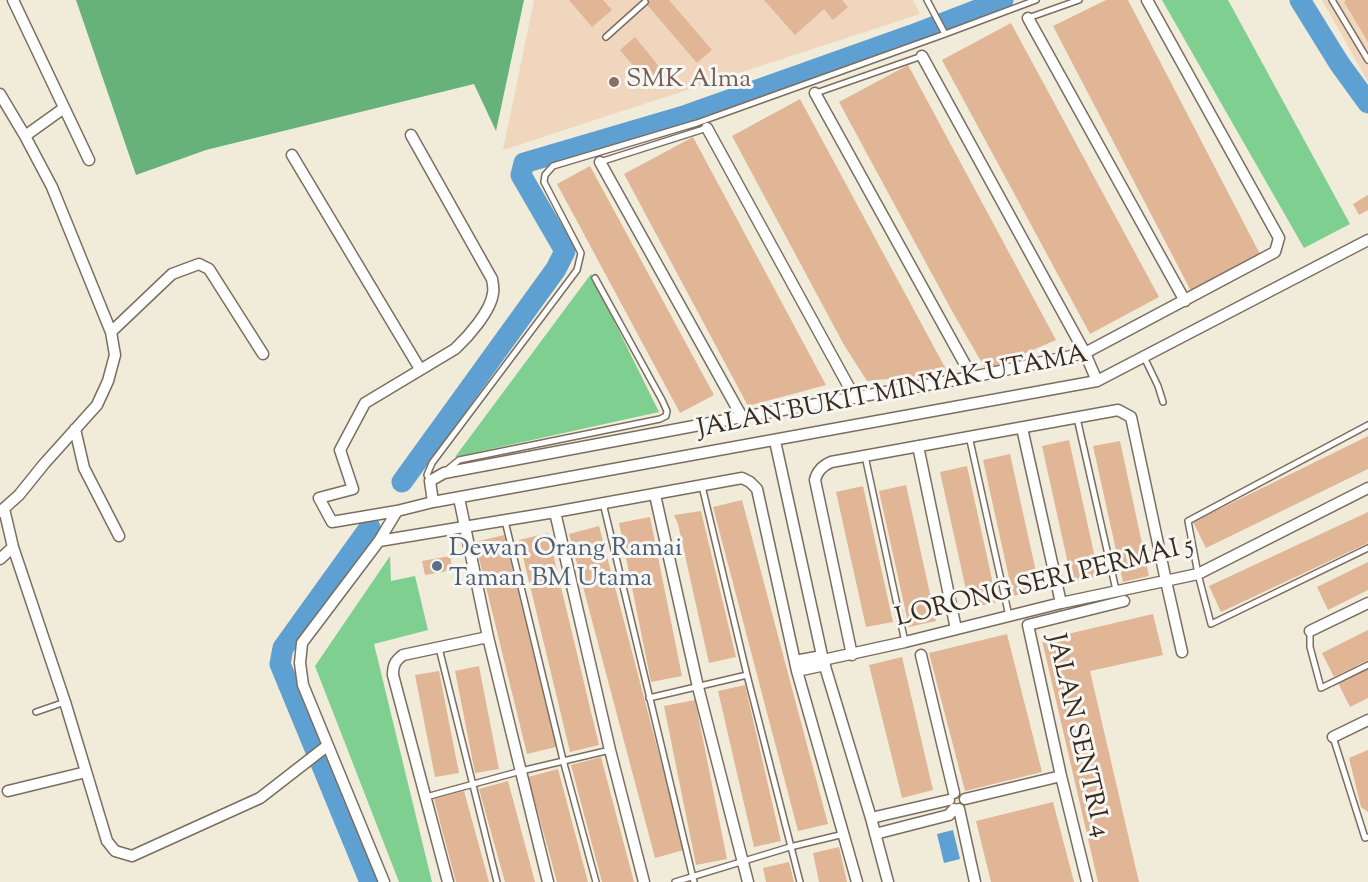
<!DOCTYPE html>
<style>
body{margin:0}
canvas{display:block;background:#f1ebda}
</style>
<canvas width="1368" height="882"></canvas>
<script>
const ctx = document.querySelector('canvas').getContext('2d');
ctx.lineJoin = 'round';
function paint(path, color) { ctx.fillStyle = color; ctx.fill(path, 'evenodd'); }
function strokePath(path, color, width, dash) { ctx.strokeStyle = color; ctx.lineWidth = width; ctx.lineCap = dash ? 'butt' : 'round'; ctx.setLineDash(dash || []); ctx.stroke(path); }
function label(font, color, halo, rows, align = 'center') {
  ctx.font = font + ' "Sorts Mill Goudy",serif'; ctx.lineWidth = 6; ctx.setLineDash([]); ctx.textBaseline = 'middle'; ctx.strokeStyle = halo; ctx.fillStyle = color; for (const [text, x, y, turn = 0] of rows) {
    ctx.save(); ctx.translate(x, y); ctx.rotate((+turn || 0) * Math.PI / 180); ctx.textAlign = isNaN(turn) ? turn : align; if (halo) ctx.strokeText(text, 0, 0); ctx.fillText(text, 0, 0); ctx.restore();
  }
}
const built = new Path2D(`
 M534,0H913L920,14L503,150Z
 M1322,0H1368V82Z`);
const green = new Path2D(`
 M1162,0H1228L1350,224L1304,248Z
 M591,274L659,412L455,457Z
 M390,556L391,581L415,576L428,630L374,644L432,882H399L315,666Z`);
const forest = new Path2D(`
 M76,0H524L496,131L474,84L206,150L136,175Z`);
const water = new Path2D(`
 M953,830L960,859L944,863L937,834Z`);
const river = new Path2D(`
 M1300,0L1339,63L1368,103
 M402,482L556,269L565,251L521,175L524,163L687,115L912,35L1003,0
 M370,882L280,664L283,648L370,527`);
const building = new Path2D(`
 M569,0H603L612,10L592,27Z
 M643,0H669L712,50L697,63Z
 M764,0H842L848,7L833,20L824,9L795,35Z
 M1106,0H1128L1260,254L1191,291L1053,26Z
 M1346,0H1368V42L1344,2Z
 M1011,23L1159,297L1090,334L942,60Z
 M635,37L667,76L652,88L620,50Z
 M908,65L1056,340L986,370L952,311L839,102Z
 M800,99L948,373L867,381L844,345L732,136Z
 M693,137L826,385L748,406L624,174Z
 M590,166L714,395L680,413L557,184Z
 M1368,195V210L1359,215L1353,204Z
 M1368,436V469L1206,548L1193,522Z
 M1069,440L1099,576L1072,582L1042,446Z
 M1120,441L1149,576L1123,582L1093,446Z
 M1010,454L1040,590L1013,596L983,460Z
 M967,466L997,602L970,608L940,472Z
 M906,485L936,621L909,627L879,491Z
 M863,486L893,622L866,627L836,492Z
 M742,500L828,824L798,831L713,507Z
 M701,511L736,657L709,663L678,524L674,515Z
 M1368,512V543L1221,612L1209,586Z
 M650,517L682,676L651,682L619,523Z
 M599,526L684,850L655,858L569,534Z
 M548,533L599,745L570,752L519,540Z
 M504,535L556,747L527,754L475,542Z
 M450,556L453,570L425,575L422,561Z
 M1368,562V590L1328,610L1317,587Z
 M1153,614L1163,655L1090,671L1139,882H1098L1042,640Z
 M1368,630V660L1334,677L1322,653Z
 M1007,634L1042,772L965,791L929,653Z
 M902,657L933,790L902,798L869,665Z
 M479,666L499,769L475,773L455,671Z
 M1368,668V698L1350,707L1338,683Z
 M439,671L459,773L435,777L415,675Z
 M745,685L781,841L754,847L718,691Z
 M695,700L727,859L696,865L664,706Z
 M1368,750V812L1361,807L1349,758Z
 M601,757L634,882H602L590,837L571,765Z
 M558,769L588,882H557L548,849L528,777Z
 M508,781L535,882H505L499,861L479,789Z
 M464,791L489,882H456L441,826L434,799Z
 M1053,802L1074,882H991L976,821Z
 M839,847L847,882H819L813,853Z
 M789,862L794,882H766L763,868Z`);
const lane = new Path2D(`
 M927,0L945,34
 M1332,0L1368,60
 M1028,18L1079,0
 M606,37L645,2
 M816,93L922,56
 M600,162L707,128
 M1144,357L1158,386L1163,402
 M1077,418L1116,590
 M1368,425L1188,521L1198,574L1211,624L1368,548
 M969,436L1009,616
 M865,456L905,642
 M447,470L459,460L660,419L666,416L667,411L662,400L595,278
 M430,481L427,475L432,463L577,270L581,253L544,182L545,175L553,166L697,123L945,34L1036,0
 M702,486L747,675L800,882
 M603,503L694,882
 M505,521L563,760L596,882
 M1310,632V647L1321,688L1368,665
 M439,648L497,882
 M649,698L747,675
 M36,712L65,702
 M1333,737L1365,838L1368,837
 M426,797L521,771L610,750
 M675,882L790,847L844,834`);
const street = new Path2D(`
 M13,0L89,160
 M1028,18L1185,301
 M922,56L1085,353L1097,381
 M815,93L972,377
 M0,94L25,136L52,187L111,332
 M707,128L855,398
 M411,135L492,279C493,284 494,289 493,293C491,311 468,337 455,349L365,403L340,450L353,489L319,498L332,522L397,511L433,502L1097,381L1368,240
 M25,136L64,108
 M292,155L420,369
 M600,162L742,417
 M1022,428L1061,603
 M75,429L84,468L119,536
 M775,441L823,660L871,818L888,882
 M918,446L956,629
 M655,495L698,687L748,882
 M459,498L488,637L548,882
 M433,502L430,481L444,473L742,417L972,377L1085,353L1275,252L1279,238L1147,0
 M4,509L13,547L65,702L107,841L115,851L132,856L260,798L327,746
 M0,512L19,495L44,464L97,405L108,381L115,355L111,332L172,274L199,264L209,269L263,354
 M555,512L610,750L644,882
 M379,541L555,512L742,478L750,482L757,489L797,671L857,882
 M0,559L13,547
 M1310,631L1368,603
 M852,655L815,480C817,471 822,466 831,462L1118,410L1131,417L1166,581L1182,652
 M921,655L954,793
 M823,660L905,642L1061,603L1198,574L1368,488
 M795,661L822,656
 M797,671L825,665
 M1333,737L1368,720
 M8,791L86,772
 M965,799L1061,776
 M959,809L975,882
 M871,818L949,800
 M875,834L949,815L954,809
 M384,882L303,685L300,663L302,643L379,541L397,511
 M448,882L393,675C393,665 395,661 403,655L488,637
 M1087,882L1061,776L1028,625L1124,601`);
const markers = [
 [614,82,6,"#8d6e63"],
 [437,566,6,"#5c6f8a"]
];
const educationNames = [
 ["SMK Alma",626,82]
];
const streetNames = [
 ["JALAN BUKIT MINYAK UTAMA",893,394,-11],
 ["LORONG SERI PERMAI 5",1045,584,-14],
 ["JALAN SENTRI 4",1076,736,77]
];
const serviceNames = [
 ["Dewan Orang Ramai",449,551],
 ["Taman BM Utama",449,581]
];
paint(built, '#f0d6bc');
paint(green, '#7fd090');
paint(forest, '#67b27a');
paint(water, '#5fa0d2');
strokePath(river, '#5fa0d2', 21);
paint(building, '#e1b696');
strokePath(lane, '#7b6e60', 8);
strokePath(street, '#7b6e60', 13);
strokePath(lane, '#fff', 5);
strokePath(street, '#fff', 10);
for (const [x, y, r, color] of markers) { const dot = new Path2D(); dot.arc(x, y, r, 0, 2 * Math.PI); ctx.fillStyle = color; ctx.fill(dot); strokePath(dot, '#f6f6f2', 2); }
label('26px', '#785e54', '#f6f6f2', educationNames, 'left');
label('26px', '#3b2a1e', '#f6f6f2', streetNames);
label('26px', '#4e5e75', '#f6f6f2', serviceNames, 'left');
</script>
